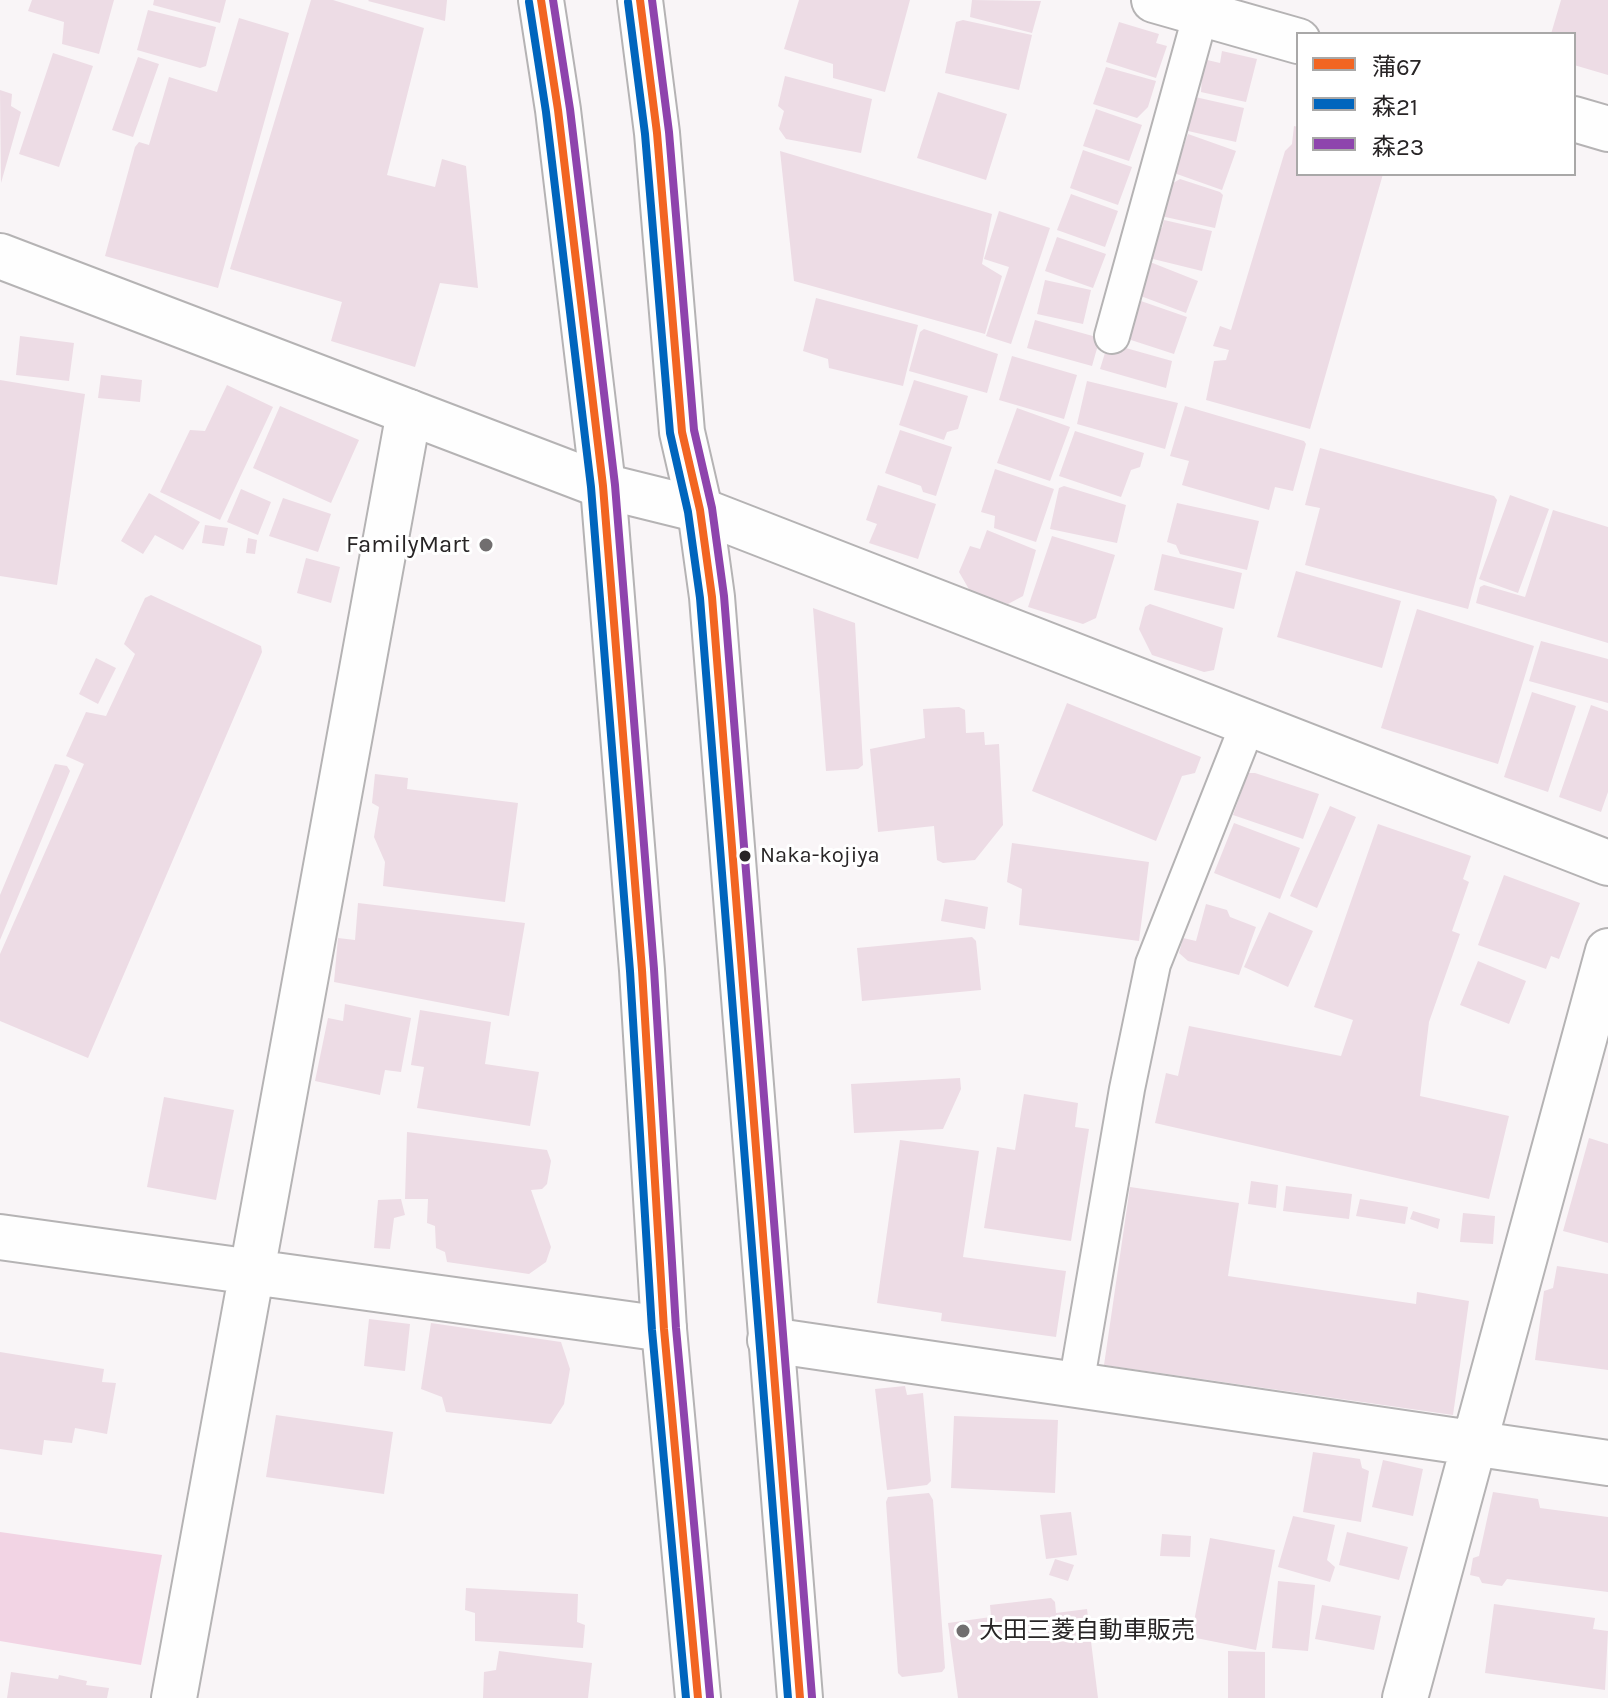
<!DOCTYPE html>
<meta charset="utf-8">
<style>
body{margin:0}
#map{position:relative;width:1608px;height:1698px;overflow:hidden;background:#f9f5f7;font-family:Karla,"Noto Sans JP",sans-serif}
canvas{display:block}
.legend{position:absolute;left:1296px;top:32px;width:280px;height:144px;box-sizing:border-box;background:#fff;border:2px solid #a9a8a8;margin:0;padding:10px 14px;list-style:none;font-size:24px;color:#282526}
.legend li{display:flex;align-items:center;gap:16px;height:40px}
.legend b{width:40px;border:2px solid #a9a8a8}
</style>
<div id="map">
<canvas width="1608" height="1698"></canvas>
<ul class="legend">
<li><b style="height:10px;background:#f26522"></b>蒲67</li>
<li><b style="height:10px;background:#0065bd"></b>森21</li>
<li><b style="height:10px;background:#8e44ad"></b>森23</li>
</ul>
</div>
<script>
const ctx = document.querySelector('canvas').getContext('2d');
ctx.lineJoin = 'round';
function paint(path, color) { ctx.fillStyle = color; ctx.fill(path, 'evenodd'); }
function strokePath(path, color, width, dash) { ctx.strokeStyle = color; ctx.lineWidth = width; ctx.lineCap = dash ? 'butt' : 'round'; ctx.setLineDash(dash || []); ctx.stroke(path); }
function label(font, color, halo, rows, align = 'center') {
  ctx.font = font + ' Karla,"Noto Sans JP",sans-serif'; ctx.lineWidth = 6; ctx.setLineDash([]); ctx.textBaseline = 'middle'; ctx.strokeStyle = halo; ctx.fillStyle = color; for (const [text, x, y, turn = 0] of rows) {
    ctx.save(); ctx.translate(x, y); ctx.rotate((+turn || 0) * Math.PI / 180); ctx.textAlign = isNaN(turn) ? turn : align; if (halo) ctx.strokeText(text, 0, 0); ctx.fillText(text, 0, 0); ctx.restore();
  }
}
const green = new Path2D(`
 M0,1532L162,1555L141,1665L0,1641Z`);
const building = new Path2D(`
 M32,0H114L99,54L62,44L64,22L28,11Z
 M154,0H226L220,23L153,5Z
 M311,0H333L424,28L387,175L435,187L442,159L466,166L478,288L440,283L415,367L331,341L342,302L230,269Z
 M369,0H447L445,21L368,1Z
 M799,0H910L885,92L833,78V64L784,49Z
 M972,0L1041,1L1032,33L970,17Z
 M1561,0H1608V75L1574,65V34H1551Z
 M148,10L216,27L206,66L200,68L137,50Z
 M239,18L289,33L218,288L105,256L135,147L139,142L149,145L169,77L217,92Z
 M963,20L1032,35L1019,90L945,73L956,22Z
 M1119,22L1159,34L1156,43L1167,46L1156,78L1106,62Z
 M1222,51L1257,59L1246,102L1201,92L1203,59L1220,63Z
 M53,53L93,66L59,167L19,154Z
 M138,57L159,64L133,137L112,130Z
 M1106,67L1156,81L1148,107L1137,118L1093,104Z
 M785,76L872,99L861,153L786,139L779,129L784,111L778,106Z
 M0,90L12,94L11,106L21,112L1,183Z
 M938,92L1007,114L986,180L917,158Z
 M1195,97L1244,108L1236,142L1188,131Z
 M1096,109L1142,125L1129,161L1083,146Z
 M1294,126L1298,127V174H1383L1310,429L1206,400L1214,361L1226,360L1229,350L1213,346L1220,326L1231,330L1285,151L1292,144Z
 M1188,134L1236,151L1222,190L1174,173Z
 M1083,150L1132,167L1118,205L1070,188Z
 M780,151L992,214L982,264L1002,276L985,334L794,281Z
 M1180,179L1220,192L1223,195L1215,228L1161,216L1168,186Z
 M1071,194L1118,211L1105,247L1057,230Z
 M999,211L1050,228L1011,344L986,336L1009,267L984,259Z
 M1164,220L1212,231L1202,271L1149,258L1154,230L1162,228Z
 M1057,237L1106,254L1093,288L1045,271Z
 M1150,262L1198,281L1186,313L1138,295Z
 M1045,280L1091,290L1083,324L1037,314Z
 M816,298L918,325L903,386L829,368L828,359L803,351Z
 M1138,300L1187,317L1174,354L1131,340L1127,325Z
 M1035,320L1100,338L1092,366L1027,348Z
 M924,329L998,354L987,393L909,371L920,332Z
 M20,336L74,343L69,381L16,375Z
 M1108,343L1172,361L1166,388L1100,369Z
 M1012,356L1077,375L1064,419L999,400Z
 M101,375L142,380L140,402L98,398Z
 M0,380L85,394L57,585L0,576Z
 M914,380L968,396L958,429L947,432L944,440L899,425Z
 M1087,381L1178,403L1165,449L1077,424Z
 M227,385L273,407L220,520L160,492L190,430L205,431Z
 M280,406L359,440L331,503L253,468Z
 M1185,406L1304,441L1306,444L1293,491L1275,487L1269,510L1182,485L1189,461L1170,456Z
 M1017,408L1070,427L1050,481L997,463Z
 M900,430L952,447L936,496L923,492L921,486L885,473Z
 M1075,431L1144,453L1140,467L1131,470L1121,497L1059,476Z
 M1320,448L1494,496L1497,500L1468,609L1305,565L1320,508L1305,505Z
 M995,469L1054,489L1036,542L994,528L995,516L981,512Z
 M878,485L936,504L918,559L869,543L877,524L866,520Z
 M1064,486L1126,505L1117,543L1050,529L1059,488Z
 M241,489L271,502L258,535L227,522Z
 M149,493L200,522L183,550L155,535L143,554L121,541Z
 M1510,495L1549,509L1518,593L1479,579Z
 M283,498L331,514L318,552L269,536Z
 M1177,503L1259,521L1247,570L1180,554L1176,545L1167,542Z
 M1553,510L1608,527V643L1476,603L1480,587L1484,585L1525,597Z
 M205,525L228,528L224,546L202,543Z
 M987,530L1036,550L1023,596L1008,604L970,591L959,572L970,546L980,549Z
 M1052,536L1115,555L1096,618L1083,624L1028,607Z
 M248,538L257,540L255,554L246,553Z
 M1162,554L1242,573L1234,609L1154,590Z
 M306,558L340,567L331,603L297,593Z
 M1296,571L1401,601L1382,668L1277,637Z
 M151,595L261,646L262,652L88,1058L0,1021V954L84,764L66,756L86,712L106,716L135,654L124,644L145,598Z
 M1150,604L1223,628L1214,670L1204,672L1152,655L1139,629L1145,607Z
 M813,608L855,623L863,765L858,769L826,771Z
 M1417,609L1534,646L1498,764L1381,728Z
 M1541,641L1608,659V703L1529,681Z
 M96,658L116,668L98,704L79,694Z
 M1532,692L1576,706L1548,792L1504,777Z
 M1067,703L1201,757L1195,773L1182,776L1156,841L1032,791Z
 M1591,705L1608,711V792L1601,812L1559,797Z
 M959,707L965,710L966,733L984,732L985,745L999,744L1003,825L975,860L943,863L937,860L934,826L878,832L870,749L925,738L923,709Z
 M55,764L67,766L70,771L0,940V895Z
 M1248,773H1255L1319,794L1303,839L1233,815Z
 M375,774L408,778L407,789L518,803L505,902L383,886L385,862L374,837L379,807L372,803Z
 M1330,806L1356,817L1317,908L1290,896Z
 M1234,823L1300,848L1280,899L1214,873Z
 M1378,824L1471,856L1463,879L1469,882L1452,931L1460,934L1429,1022L1420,1096L1509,1116L1489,1199L1155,1123L1166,1073L1178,1076L1189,1026L1341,1056L1353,1020L1314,1007Z
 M1012,843L1149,862L1139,941L1019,925L1022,889L1007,882Z
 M1504,875L1580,903L1559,959L1551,956L1546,969L1478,945Z
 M945,899L988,907L985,929L941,921Z
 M358,903L525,923L509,1016L334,982L338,938L355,940Z
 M1206,904L1227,910L1230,917L1256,927L1239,975L1188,961L1179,953L1183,938L1196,941Z
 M1269,912L1313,931L1288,987L1244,967Z
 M972,937L976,941L981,990L862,1001L857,948Z
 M1478,961L1526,981L1509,1024L1460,1005Z
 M345,1004L411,1018L401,1072L385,1070L380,1095L315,1081L328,1018L343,1021Z
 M420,1010L491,1022L485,1064L539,1072L530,1126L417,1108L424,1067L411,1065Z
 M960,1078L961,1089L943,1129L854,1133L851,1084Z
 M1024,1094L1078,1103L1075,1127L1089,1129L1071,1241L984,1228L997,1147L1015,1150Z
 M164,1097L234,1110L216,1200L147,1187Z
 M407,1132L547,1150L551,1161L547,1184L542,1189L531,1190L551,1247L546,1262L529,1274L447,1262L445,1252L436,1248L435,1226L427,1223L428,1199H405Z
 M1589,1138L1608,1144V1243L1563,1231Z
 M900,1140L979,1151L963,1257L1066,1271L1056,1337L941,1321L942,1313L877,1303Z
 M1251,1181L1278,1185L1276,1208L1248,1204Z
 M1286,1186L1352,1194L1349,1219L1283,1211Z
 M1130,1187L1239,1203L1228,1276L1416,1304L1417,1292L1469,1301L1453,1415L1104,1365Z
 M401,1199L405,1215L394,1218L390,1249L374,1248L378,1200Z
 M1360,1199L1408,1207L1405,1224L1356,1216Z
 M1413,1211L1440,1219L1438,1229L1410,1219Z
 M1463,1213L1495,1216L1493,1244L1460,1242Z
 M1557,1266L1608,1274V1370L1535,1360L1544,1291L1553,1288Z
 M369,1319L410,1324L405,1371L364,1366Z
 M431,1323L561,1342L570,1369L564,1404L551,1424L446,1412L442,1397L421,1389Z
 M0,1352L104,1369L102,1382L116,1383L107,1434L75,1428L72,1443L44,1440L42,1455L0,1449Z
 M905,1386L907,1395L923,1393L931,1481L927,1485L887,1490L875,1389Z
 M276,1415L393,1432L384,1494L266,1477Z
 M954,1416L1058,1420L1055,1493L951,1488Z
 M1313,1452L1360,1459L1362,1468L1369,1471L1361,1522L1303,1512Z
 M1383,1460L1423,1469L1413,1516L1372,1507Z
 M1493,1492L1538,1499L1540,1508L1608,1517V1592L1507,1579L1502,1586L1482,1583L1479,1577L1470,1575L1473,1558L1479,1556Z
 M929,1493L933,1500L945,1668L942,1672L902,1677L898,1673L886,1502L888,1497Z
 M1071,1512L1077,1555L1046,1559L1040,1515Z
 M1293,1516L1335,1525L1327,1560L1335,1567L1330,1582L1278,1567Z
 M1347,1532L1408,1547L1399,1580L1339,1565Z
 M1162,1534L1191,1536L1190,1557L1160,1556Z
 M1210,1538L1275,1550L1256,1650L1191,1637Z
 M1055,1559L1074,1565L1068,1581L1049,1575Z
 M1278,1581L1315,1585L1308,1651L1272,1648Z
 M466,1588L578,1594L577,1622L585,1625L583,1648L475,1641V1613L465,1610Z
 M1051,1598L1055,1602L1056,1613L1087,1609L1098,1698H958L948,1623L991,1617L990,1605Z
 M1494,1604L1595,1618L1593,1629L1608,1631L1605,1690L1485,1673Z
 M1322,1605L1381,1616L1374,1650L1315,1639Z
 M499,1651L592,1663L588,1698H483L484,1672L496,1670Z
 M1228,1651L1265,1652V1698H1228Z
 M11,1672L58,1679L59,1675L87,1681L86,1685L109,1688L107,1698H7Z`);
const service = new Path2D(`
 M1112,336L1201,13
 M1076,1385L1127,1089L1153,964L1248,724`);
const minor = new Path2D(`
 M1154,0L1298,41
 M1574,119L1608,129
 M603,486L700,510L1608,863
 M0,1237L664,1329
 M770,1340L1608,1463
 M174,1698L409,412
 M1405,1698L1608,951`);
const tertiary = new Path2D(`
 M0,256L603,486`);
const trunk = new Path2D(`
 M541,0L558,110L603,486L642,970L664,1329L698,1698
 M640,0L657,133L682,432L700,510L712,597L800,1698`);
const bus1 = new Path2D(`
 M541,0L558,110L603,486L642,970L664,1329L698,1698
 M640,0L657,133L682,432L700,510L712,597L800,1698`);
const bus2 = new Path2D(`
 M529,2L546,112L591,487L630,971L652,1330L686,1698
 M628,2L645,134L670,433L688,512L700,598L788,1698`);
const bus3 = new Path2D(`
 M553,0L570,109L615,485L654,969L676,1328L710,1697
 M652,0L669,132L694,430L712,508L724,596L812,1697`);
const markers = [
 [486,545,8,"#716e6f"],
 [745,856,7,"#282526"],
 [963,1631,8,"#716e6f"]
];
const busNames = [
 ["Naka-kojiya",760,856]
];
const poiNames = [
 ["FamilyMart",470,545],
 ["大田三菱自動車販売",979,1631,"left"]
];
paint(green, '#f2d4e4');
paint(building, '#eddce5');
strokePath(service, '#b5b3b4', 38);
strokePath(minor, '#b5b3b4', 48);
strokePath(tertiary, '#b5b3b4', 48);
strokePath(trunk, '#b5b3b4', 48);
strokePath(service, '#fefefe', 34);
strokePath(minor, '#fefefe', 44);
strokePath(tertiary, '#fefefe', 44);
strokePath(trunk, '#fefefe', 44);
strokePath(bus1, '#f26522', 8);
strokePath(bus2, '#0065bd', 8);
strokePath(bus3, '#8e44ad', 8);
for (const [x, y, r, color] of markers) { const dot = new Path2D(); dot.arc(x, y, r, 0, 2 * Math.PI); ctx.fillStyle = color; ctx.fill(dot); strokePath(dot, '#fff', 3); }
label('22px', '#282526', '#fff', busNames, 'left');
label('24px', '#282526', '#fff', poiNames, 'right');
</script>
